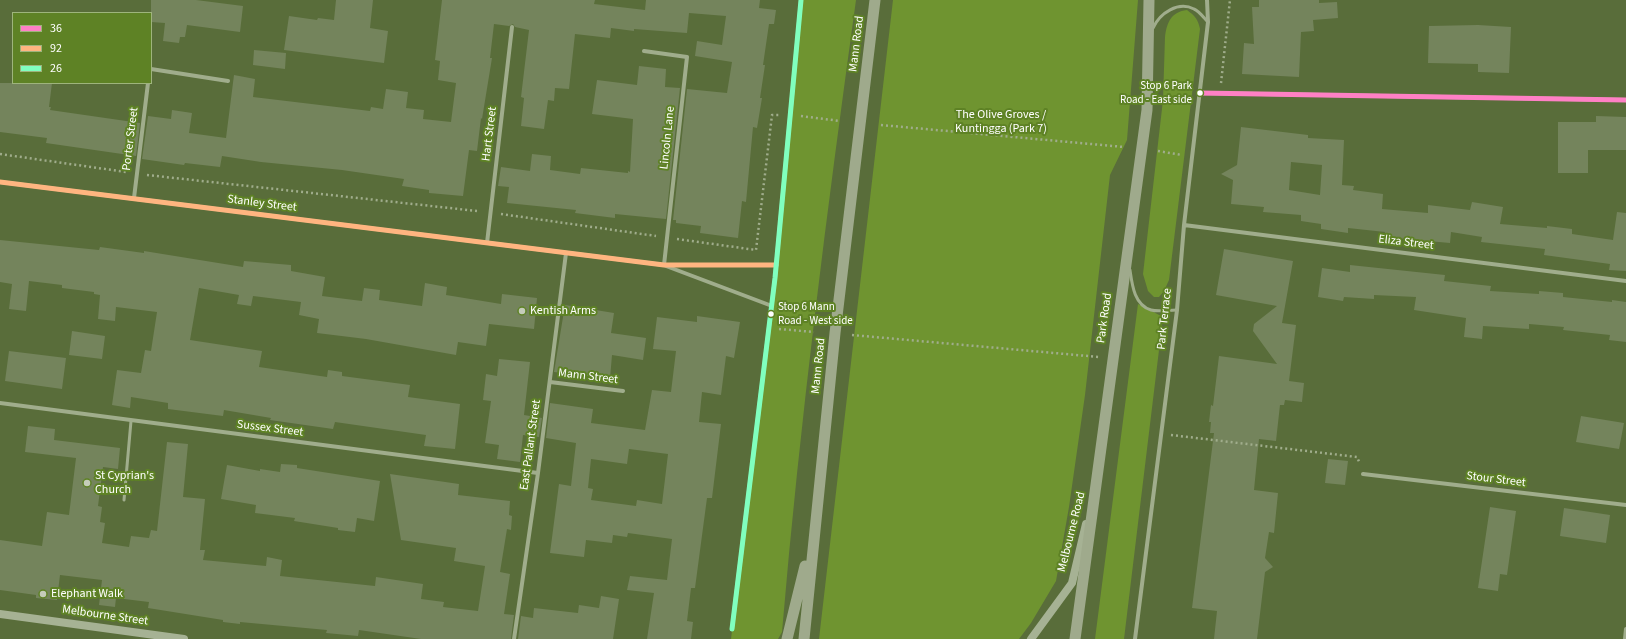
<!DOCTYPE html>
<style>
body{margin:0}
#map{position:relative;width:1626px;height:639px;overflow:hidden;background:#596d3a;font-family:"Source Sans 3",sans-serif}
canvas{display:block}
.legend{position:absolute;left:12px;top:12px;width:140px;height:72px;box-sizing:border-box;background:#5e8225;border:1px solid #9eb47c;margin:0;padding:5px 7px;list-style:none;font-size:12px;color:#fff}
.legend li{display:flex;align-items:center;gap:8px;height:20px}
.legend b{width:20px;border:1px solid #9eb47c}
</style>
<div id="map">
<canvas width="1626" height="639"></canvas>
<ul class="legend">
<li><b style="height:5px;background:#ff80c5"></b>36</li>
<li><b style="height:5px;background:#ffb580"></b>92</li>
<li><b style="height:5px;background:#80ffbe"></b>26</li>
</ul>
</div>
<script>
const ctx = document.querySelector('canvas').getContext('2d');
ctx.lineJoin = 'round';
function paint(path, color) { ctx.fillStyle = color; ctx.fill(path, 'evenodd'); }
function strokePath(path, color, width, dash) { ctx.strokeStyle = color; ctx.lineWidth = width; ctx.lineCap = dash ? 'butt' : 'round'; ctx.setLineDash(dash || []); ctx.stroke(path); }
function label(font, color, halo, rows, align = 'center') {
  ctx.font = font + ' "Source Sans 3",sans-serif'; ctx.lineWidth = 4; ctx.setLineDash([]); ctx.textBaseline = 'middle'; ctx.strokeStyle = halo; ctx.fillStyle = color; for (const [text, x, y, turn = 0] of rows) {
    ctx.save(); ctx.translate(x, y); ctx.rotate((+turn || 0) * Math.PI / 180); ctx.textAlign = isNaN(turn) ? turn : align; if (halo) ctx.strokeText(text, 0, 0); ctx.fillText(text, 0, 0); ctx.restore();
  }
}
const green = new Path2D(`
 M801,0H856C827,210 800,420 782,632L778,639H731L769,328Z
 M893,0H1138L1127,140L1110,175L1085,395L1069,507L1056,581L1031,623L1019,639H819Z
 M1187,10C1195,16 1198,19 1200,29L1169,280L1164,291L1159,297H1154L1148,291L1143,274L1163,100L1165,37C1167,22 1171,12 1187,10Z
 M1138,304L1163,317L1124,639H1095Z`);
const building = new Path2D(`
 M151,0H196L243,6L240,32L187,25L185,37H180L179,43L163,41L165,23L151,22Z
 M336,0H373L370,28L388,31L384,63L284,50L289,16L317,20L318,18L334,20Z
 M442,0H595L594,4L645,10L646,0H760L759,8L776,10L774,24H769L763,65H765L760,98H762L757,128L753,127L746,202L742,201L738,238L700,233L701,226L676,223V220H673L687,89L727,93L732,62L695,56L697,41L722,45L726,16L689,13L687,33L634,29V31L611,28L610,38L575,34L569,89L555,88L554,101L548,100L544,129L521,126L524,98L521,97L529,30L515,27L513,24L509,26L494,24L490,58H492L482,119L481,118L477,151L469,150L463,196L429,193V190L402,186L404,179L342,170L261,162L222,156L220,167L185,163L184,165L142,159L148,116L171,119L172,110L192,113L189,133L226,138L234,75L255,79L253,97L370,111L371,107L383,109L386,89L408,92L406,108L424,110L423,119L451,122L456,83L438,80L440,61L435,60Z
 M1259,0H1319V3L1337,2L1338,18L1313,20L1314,31L1301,32L1299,77L1242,74L1244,43L1254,44L1252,7H1259Z
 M1478,25L1511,27L1509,73L1478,72V64L1428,63L1429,26Z
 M254,50L286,53L285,69L253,65Z
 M639,66L666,69L665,87L680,88L666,219L615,214V218L575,213L576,210L507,203L509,187L498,186L501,167L530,171L532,154L551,156L550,170L580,174L581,168L628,173V171L630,172L633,119L592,114L597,80L637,85Z
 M0,83H52L49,107H51L50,110L140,123L136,156L46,143L47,138L0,132Z
 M1596,116L1626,117V150H1588V173H1558V122H1596Z
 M1241,127L1308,135V138L1344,140L1342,185L1354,186L1353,190L1383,194L1382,209L1428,213V205L1470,210L1472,202L1503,207L1500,224L1547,228V226L1572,229V234L1613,240L1617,212L1626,213V271L1609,270L1610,264L1544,255L1545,249L1481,242L1482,237L1451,232L1450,243L1384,237L1385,232L1348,228V233L1321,229V224L1301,221V215L1263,212L1264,207L1231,204L1233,180L1221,174L1237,165ZM1291,162L1322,165L1320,195L1289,190Z
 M0,240L99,250L100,247L144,253V251L243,267L244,261L291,265V271L325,277L322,296L362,301L364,288L380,290L379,300L422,306L425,283L447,287L446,295L501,304L502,294L537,298L534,329L489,324L486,346L458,342L456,355L366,339L317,333L319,319L299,315L301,302L253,296L251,306L237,304L239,295L199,288L190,340L262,351L259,367L327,377L328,370L342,372V376L410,385L408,397L460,404L455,449L424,446L426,435L335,422L333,429L270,420L271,418L224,410L223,416L168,409V403L131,397L130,408L112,405L117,370L141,373L145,350L151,351L157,312L116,307L115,321L98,319L100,295L94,294V292L62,288V285L29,281L26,311L9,309L12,284L0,282Z
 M1224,249L1293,261L1282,323L1296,325L1289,381L1304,383L1302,402L1285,400L1284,405H1280L1276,441L1259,439L1254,490L1278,493L1274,533L1269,532L1265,558L1273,567L1265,572L1257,639H1214L1217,611L1192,608L1214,433H1210L1211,422H1209L1211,405L1213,406L1219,356L1277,364L1253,331L1254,324L1277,306L1216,295Z
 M1350,265L1445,275L1444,281L1491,286L1490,291L1539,294V291L1563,293V297L1612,302V300L1626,302V342L1609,340L1610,335L1563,330L1564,327L1529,324V329L1483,326L1482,339L1464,337L1466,318L1414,310L1416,297L1374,295V299L1344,297L1343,301L1318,297L1322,268L1350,272Z
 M565,305L614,313L611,333L646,338L643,360L612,355L610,379L554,372Z
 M697,316L740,322L734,358L726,356L721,395L702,392L699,422L721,424L712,498H707L695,588H691L687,621L693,622L691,639H647L654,593L627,590L630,576L667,580L672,539L628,533L627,537L613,535L612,543L586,540L584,557L550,553L559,484L571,486L576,443L546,438L550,403L593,409L591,423L645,430L652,390L671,392L676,351L653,349L657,317L697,322ZM629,449L668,454L662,504L637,500L636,506L591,500L593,489L588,488L591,459L627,464Z
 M72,331L105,336L102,359L69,355Z
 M9,351L66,358L62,389L5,381Z
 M499,359L530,362L524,415L542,418L539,437L523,435L520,462L497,459L499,445L485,443L491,401L483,400L486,374L497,376Z
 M1581,416L1624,423L1619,449L1576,442Z
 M28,426L55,429L54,440L120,448L118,469L103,467L98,506L102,507L100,522L105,523L102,543L129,547L131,536L149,538L151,530L157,531L167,442L188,444L183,497L205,499L200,550H205L203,560L266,566L267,557L282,560L280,576L375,586L376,577L423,584L421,599L444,602L443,607L478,611L485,566L454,561L456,548L401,540L390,474L459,484L458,495L510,501L509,515L512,516L511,530L507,529L500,572L510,574L504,614L514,615L511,639H421L359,630L358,636L326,633L327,630L240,622V624L223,622V620L148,608L149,602L116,598L115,607L99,605L102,580L60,575L57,600L36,598V595L0,590V540L42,546L47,512L69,515L76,458L25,452Z
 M1328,459L1348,461L1345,485L1325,483Z
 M281,464L297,465V468L380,481L374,521L357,518L355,532L338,530V528L294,521L295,518L255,513L256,505L221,499L227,465L260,471V469L280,472Z
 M1490,507L1516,511L1507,575L1500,574L1498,591L1478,588Z
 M1564,508L1610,515L1606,543L1560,536Z
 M601,596L619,599L613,639H518L521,616L533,618L534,608L578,613L579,605L599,608Z`);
const path = new Path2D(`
 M1221,83L1230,0
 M801,116L840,121
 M881,125L1124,147
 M1158,151L1182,155
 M0,154L126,172
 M147,175L477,211
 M501,214L656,236
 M677,239L756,250L772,115H780
 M779,329L814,332
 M852,335L1099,357
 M1171,435L1357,457L1360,464`);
const service = new Path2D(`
 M1153,28C1160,13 1178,1 1194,9C1199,11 1204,18 1208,22
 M1130,270C1132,284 1134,305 1151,310C1158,312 1169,310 1177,310
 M124,500L131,421`);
const minor = new Path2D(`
 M644,51L687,57L664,265
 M151,69L228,81
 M1200,93L1626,100
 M0,182L664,265H776
 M134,198L148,83
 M1184,225L1626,281
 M487,243L512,27
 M666,266L772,306
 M550,382L623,391
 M0,403L538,473
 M1363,474L1626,505
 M732,629L775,278L801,0
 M514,639L538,473L566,253
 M1135,639L1177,310L1184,225L1208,22L1207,0
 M1625,639L1626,629`);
const secondary = new Path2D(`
 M0,614L184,639
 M1031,639L1072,583L1086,524`);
const trunk = new Path2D(`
 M787,639L805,566
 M804,639L835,333L875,0
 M1075,639L1147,110L1149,0`);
const bus1 = new Path2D(`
 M1200,93L1626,100`);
const bus2 = new Path2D(`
 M0,182L664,265H776`);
const bus3 = new Path2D(`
 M732,629L775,278L801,0`);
const markers = [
 [1200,93,3.5,"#fff"],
 [522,311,4,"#c5ccba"],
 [771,314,3.5,"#fff"],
 [87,483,4,"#c5ccba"],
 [43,594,4,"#c5ccba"]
];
const busNames = [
 ["Stop 6 Park",1192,87],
 ["Road - East side",1192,101],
 ["Stop 6 Mann",778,308,"left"],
 ["Road - West side",778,322,"left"]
];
const streetNames = [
 ["Mann Road",857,44,-83],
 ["Hart Street",490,134,-83],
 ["Lincoln Lane",668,138,-84],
 ["Porter Street",131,139,-83],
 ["Stanley Street",262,204,7],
 ["Eliza Street",1406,243,7],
 ["Park Road",1105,318,-82],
 ["Park Terrace",1165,319,-84],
 ["Mann Road",819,366,-84],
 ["Mann Street",588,377,7],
 ["Sussex Street",270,429,7],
 ["East Pallant Street",531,445,-82],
 ["Stour Street",1496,480,7],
 ["Melbourne Road",1072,532,-76],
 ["Melbourne Street",105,616,8]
];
const parkNames = [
 ["The Olive Groves /",1001,115],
 ["Kuntingga (Park 7)",1001,129]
];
const poiNames = [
 ["Kentish Arms",530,311],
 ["St Cyprian's",95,476],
 ["Church",95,490],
 ["Elephant Walk",51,594]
];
paint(green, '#6f9430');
paint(building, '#74845c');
strokePath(path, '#a0ad8c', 2.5, [2, 3]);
strokePath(service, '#a0ad8c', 3);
strokePath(minor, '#a0ad8c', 4);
strokePath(secondary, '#a6b294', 8);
strokePath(trunk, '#9faa8c', 11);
strokePath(bus1, '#ff80c5', 5);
strokePath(bus2, '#ffb580', 5);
strokePath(bus3, '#80ffbe', 5);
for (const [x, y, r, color] of markers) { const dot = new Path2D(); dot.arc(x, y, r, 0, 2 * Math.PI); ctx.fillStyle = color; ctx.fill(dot); strokePath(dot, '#5e8225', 1.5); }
label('11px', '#fff', '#5e8225', busNames, 'right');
label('12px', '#fff', '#5e8225', streetNames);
label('12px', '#fff', '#5e8225', parkNames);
label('12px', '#fff', '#5e8225', poiNames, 'left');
</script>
